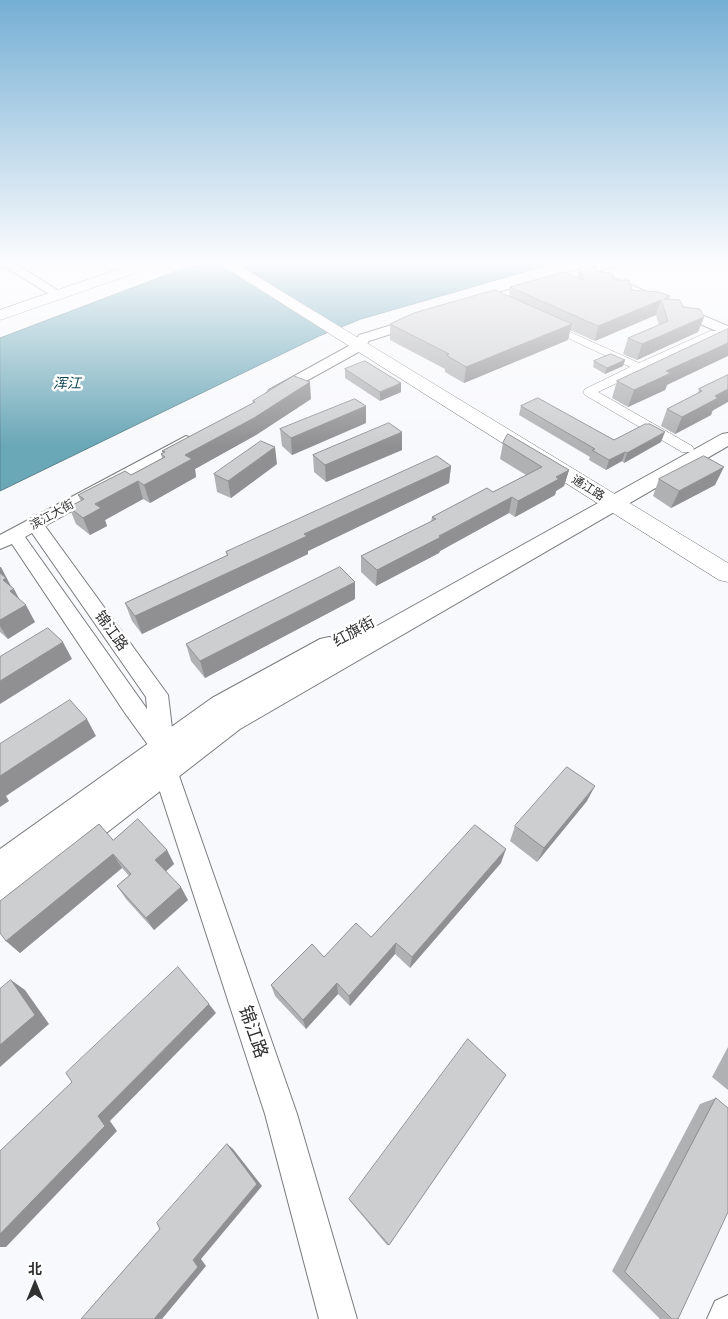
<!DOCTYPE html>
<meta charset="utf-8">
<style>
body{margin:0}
#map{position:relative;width:728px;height:1319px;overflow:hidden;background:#f8f9fc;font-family:Quicksand,"Noto Sans SC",sans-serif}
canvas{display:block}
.north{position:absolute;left:10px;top:1259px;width:50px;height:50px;-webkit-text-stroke:4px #fff;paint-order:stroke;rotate:0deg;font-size:14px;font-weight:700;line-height:20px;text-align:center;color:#303031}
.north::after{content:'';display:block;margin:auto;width:18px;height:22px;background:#303031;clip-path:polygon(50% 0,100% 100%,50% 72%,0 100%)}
</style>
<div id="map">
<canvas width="728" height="1319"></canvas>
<div class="north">北</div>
</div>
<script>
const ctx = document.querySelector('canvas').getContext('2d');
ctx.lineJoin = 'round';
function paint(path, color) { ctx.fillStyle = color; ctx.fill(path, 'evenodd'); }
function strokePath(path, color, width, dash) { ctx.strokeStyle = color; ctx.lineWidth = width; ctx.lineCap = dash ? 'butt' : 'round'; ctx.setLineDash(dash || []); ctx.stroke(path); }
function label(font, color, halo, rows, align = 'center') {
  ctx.font = font + ' Quicksand,"Noto Sans SC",sans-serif'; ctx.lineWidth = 5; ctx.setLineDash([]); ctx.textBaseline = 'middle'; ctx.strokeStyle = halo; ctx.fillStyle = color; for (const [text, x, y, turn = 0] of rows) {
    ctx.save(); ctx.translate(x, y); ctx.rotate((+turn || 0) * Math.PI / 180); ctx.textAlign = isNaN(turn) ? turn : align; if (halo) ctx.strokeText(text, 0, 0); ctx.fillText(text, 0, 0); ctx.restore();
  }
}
const water = new Path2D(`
 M217,261H562L361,319L319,336L0,491V338L182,269Z`);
const minor = new Path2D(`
 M548,322L639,363L710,331H718L719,333L718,335L598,392L692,446L694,449L692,452H682L585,395L583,392L585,389L630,367L544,327L543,325Z`);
const tertiary = new Path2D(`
 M0,261H11L64,294L62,297H54L0,264Z
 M609,261H626L625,263L482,306H474L472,303L474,300Z
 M418,317L424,321L422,324L369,341L364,349L279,396H269L267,393L269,390L354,343L359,335Z
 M186,436L192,438L194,441L192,444L45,526L168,695L177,770L297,1114L357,1319H319L265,1114L153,770L151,749L125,713L12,544L0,549V535ZM32,533L146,697L147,709L25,537Z
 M728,1295V1319H707L715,1301Z`);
const secondary = new Path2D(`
 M600,272L728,326V336L595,279L593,276Z
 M728,433V446L240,729L11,907L0,912V849L212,698L320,639L329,637L338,639L341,646L722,434Z`);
const primary = new Path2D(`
 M142,261H164L162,264L0,320V310Z
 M215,261H232L728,563V582L719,580Z`);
const wall = new Path2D(`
 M580,266L614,280L632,290L670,296L669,299L683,307L704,317L698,332L637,360L623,354L628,338L659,325L656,315L595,341L570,330L568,340L464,383L445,372V369L390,340V324L509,296L510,287L577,278Z
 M625,360L623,366L605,374L593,367L594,361Z
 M345,369L401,392L380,401L345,378Z
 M728,375L711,415L675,434L661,426L667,409L698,393L699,389Z
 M617,381L667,385L665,390L628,407L612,398Z
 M311,399L256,435L195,469L196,477L150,503L143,499L105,520L107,526L90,535L76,524L69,507L81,501L78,495L131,475L162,458L161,454L163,453L162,451L253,403V401Z
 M366,406V423L292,455L282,446L280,429Z
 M521,406L614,440L661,442L624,463L622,461L606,470L589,460L590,457L519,415Z
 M402,432V450L326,482L314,472L313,455Z
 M503,443L569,470L564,486L556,491L555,495L515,517L509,513L440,551L439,553L376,586L361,572V556L431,522L432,517L493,492L526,475L500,459Z
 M277,464L231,498L217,492L214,474Z
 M451,466L449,483L308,551V554L142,634L132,621L125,603L227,556L226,552Z
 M659,479L715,485L671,508L653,496Z
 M0,567L11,587L35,622L8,639L0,632Z
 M355,599L205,678L191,661L186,644Z
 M587,801L537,862L510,841L515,826Z
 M113,840L167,850L174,864L166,871L188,900L154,930L126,899L117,886L129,876L122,868L20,953L6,941Z
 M501,863L410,968L395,954L350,1006L338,994L306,1029L275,996L271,985L324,957L371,937Z
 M728,1047V1090L712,1077Z
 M716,1098L678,1319H660L612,1271L700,1104Z
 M349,1199L389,1245H387L350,1201Z`);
const shadedWall = new Path2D(`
 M661,300L656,315L595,341L598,326Z
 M704,317L698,332L637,360L642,344Z
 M572,324L568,340L464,383L466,367Z
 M728,343V356L667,385L665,390L628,407L634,390L666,371Z
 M625,360L623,366L605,374L607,368Z
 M310,382L311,399L256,435L195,469L196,477L150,503L144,485L185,455Z
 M401,383V392L380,401V392Z
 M728,389V402L712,411L711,415L675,434L682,417L715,396Z
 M366,406V423L292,455L291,438Z
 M402,432V450L326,482L325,465Z
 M665,432L661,442L624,463L627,453Z
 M275,447L277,464L231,498L228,481Z
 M625,452L622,461L606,470L609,460Z
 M451,466L449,483L308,551V554L142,634L135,616L304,534Z
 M724,467L715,485L671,508L679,491Z
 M569,470L564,486L556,491L555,495L515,517L518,501Z
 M138,481L143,499L105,520L107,526L90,535L83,518L95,504Z
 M512,497L509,513L440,551L439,553L376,586L377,570Z
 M0,567H1L13,590L14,589L23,606L26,605L35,622L8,639L0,626Z
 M355,582V599L205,678L200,661Z
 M63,642L72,659L0,704V681Z
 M87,719L96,736L6,796L9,801L0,807V776Z
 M595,786L587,801L537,862L544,848Z
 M506,849L501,863L410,968L412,957Z
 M167,850L174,864L163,874L155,860Z
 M113,854L122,868L20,953L6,941Z
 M181,887L188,900L154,930L146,918Z
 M396,943L395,954L350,1006L349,996Z
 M11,980L25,990L49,1024L0,1067V1045Z
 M337,983L338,994L306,1029L303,1020Z
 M209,1004L216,1013L110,1121L117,1131L6,1247H0V1234L98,1116Z
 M227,1144L233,1149L262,1186L201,1259L206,1266L162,1319H154Z`);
const building = new Path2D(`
 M580,266H596L597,272L612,273L614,280H629L632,290L659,292L670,296L664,299L680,300L683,307L700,309L704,317L642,344L628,338L668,321L661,300L598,326L510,287L563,272L583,280Z
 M495,290L572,324L466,367L446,355L449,354L390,324L414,313Z
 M728,329V343L666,371L671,373L634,390L617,381Z
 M611,354L625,360L607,368L594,361Z
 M365,361L401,383L380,392L345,369Z
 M728,375V389L715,396L718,398L682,417L667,409L702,391L699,389Z
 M294,376L310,382L254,418L185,455L192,459L144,485L138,481L95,504L101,508L83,518L69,507L84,499L78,495L125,471L131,475L165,457L161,454L165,452L162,451L255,402L253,401Z
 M538,398L614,440L645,424H650L665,432L627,453L625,452L609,460L592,450L595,449L521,406Z
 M355,399L366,406L291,438L280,429Z
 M389,423L402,432L325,465L313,455Z
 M508,434L569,470L556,477L559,479L518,501L512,497L439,536L441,537L377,570L361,556L436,519L432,517L487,488L493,492L542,467L503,443Z
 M261,441L275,447L228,481L214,474Z
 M437,456L451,466L304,534L307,536L135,616L125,603L228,555L226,552Z
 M704,456L724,467L679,491L659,479Z
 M340,567L355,582L200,661L186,644L259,607Z
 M0,573L6,578L3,580L14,589L10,591L26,605L0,620Z
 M48,628L63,642L0,681V657Z
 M70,700L87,719L0,776V744Z
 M567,767L595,786L544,848L515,826Z
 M138,819L167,850L155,860L181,887L146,918L117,886L131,874L113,854L6,941L0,933V901L99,824L113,840Z
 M475,825L506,849L412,957L396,943L349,996L337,983L303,1020L271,985L312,944L324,957L356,923L371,937Z
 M178,967L209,1004L98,1116L105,1126L0,1234V1151L72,1082L66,1073Z
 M11,980L35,1015L0,1045V989Z
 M468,1039L506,1075L389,1245L349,1199Z
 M716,1098L728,1108V1212L678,1319H672L625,1272Z
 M227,1144L257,1184L193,1260L198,1267L154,1319H81L160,1229L157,1223Z`);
const farStreetnames = [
 ["通江路",588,488,32],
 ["滨江大街",52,515,-29]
];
const farWaternames = [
 ["浑江",67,384]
];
const streetNames = [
 ["锦江路",111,631,54],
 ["红旗街",354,632,-29]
];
const nearStreetnames = [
 ["锦江路",253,1032,71]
];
paint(water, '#6aa7b7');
strokePath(water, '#59838f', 1);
strokePath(minor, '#797a7c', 1);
strokePath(tertiary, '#797a7c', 2);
strokePath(secondary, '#797a7c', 2);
strokePath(primary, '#797a7c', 1);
paint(minor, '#fff');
paint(tertiary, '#fff');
paint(secondary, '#fff');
paint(primary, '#fff');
paint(wall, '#b0b1b3');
paint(shadedWall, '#909092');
paint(building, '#cdced0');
strokePath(building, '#909092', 1);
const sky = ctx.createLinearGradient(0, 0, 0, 446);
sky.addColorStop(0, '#75afd4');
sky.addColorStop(0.59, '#fcfcfe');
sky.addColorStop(1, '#fcfcfe00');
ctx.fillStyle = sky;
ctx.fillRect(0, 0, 728, 446);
label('12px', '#303031', '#fff', farStreetnames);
label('italic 14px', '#043f4b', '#fff', farWaternames);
label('15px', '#303031', '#fff', streetNames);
label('18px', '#303031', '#fff', nearStreetnames);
</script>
